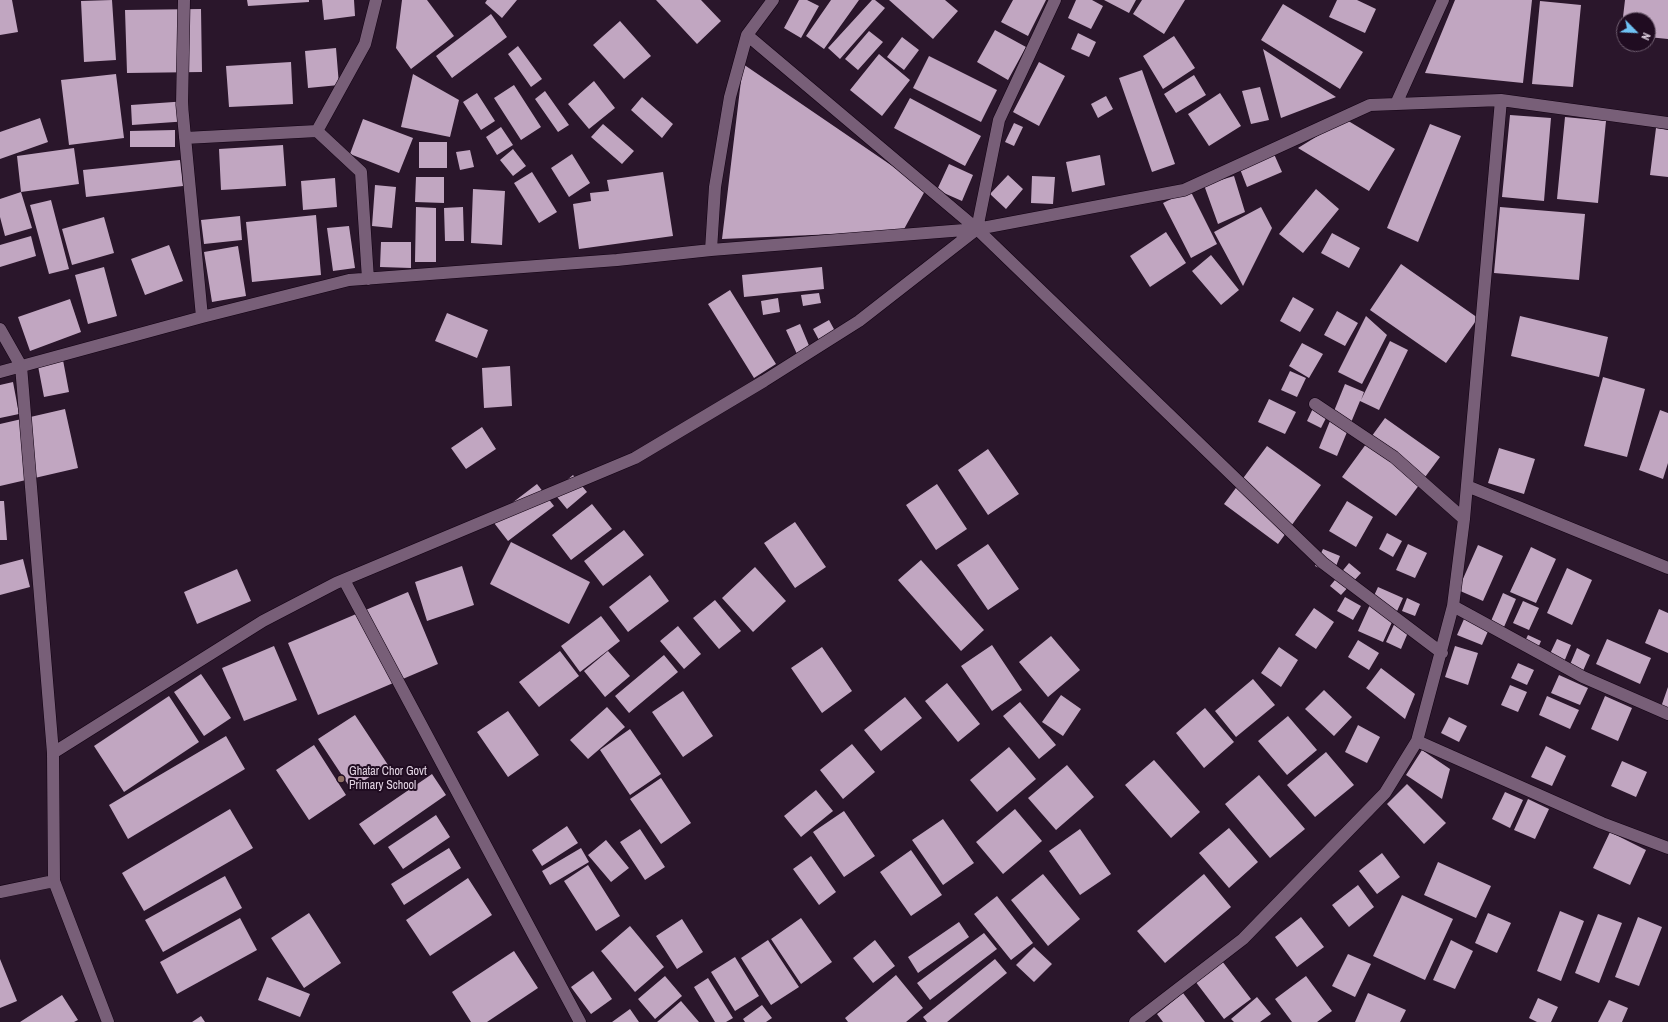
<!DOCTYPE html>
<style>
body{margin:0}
#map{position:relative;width:1668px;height:1022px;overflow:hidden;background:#2a162b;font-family:"Archivo Narrow",sans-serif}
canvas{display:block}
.north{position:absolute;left:1616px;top:12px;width:40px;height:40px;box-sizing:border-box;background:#200c21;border:1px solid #6e5d6f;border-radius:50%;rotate:114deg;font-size:11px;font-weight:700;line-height:16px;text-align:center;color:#e4d6e5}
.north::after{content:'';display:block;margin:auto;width:14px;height:18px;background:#6fc2f4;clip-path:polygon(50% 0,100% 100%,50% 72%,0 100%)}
</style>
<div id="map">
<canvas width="1668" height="1022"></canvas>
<div class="north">N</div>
</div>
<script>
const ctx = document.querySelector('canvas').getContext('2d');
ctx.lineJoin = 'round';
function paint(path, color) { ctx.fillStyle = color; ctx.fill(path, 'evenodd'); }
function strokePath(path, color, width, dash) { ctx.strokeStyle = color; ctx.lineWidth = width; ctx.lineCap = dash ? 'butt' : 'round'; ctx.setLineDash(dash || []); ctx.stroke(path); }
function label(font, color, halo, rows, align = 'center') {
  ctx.font = font + ' "Archivo Narrow",sans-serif'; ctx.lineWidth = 4; ctx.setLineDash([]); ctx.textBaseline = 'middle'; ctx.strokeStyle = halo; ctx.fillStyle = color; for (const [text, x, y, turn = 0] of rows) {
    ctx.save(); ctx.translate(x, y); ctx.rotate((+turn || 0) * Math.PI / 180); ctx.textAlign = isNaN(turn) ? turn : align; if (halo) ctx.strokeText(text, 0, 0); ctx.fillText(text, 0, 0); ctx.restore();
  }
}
const building = new Path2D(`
 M0,0H12L18,32L0,35Z
 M112,0L116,60L84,62L81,1Z
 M247,0H309V2L248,6Z
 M322,0H354L355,16L324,20Z
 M402,0H427L454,36L411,69L396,48Z
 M487,0H517L502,18L485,3Z
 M656,0H701L721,21L697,44Z
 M799,0H807L819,6L801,38L784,28Z
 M831,0H859L824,49L806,36Z
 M872,0H875L885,8L840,59L828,48Z
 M889,0H945L958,11L933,39Z
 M1013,0H1046L1028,36L1001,22Z
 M1076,0H1092L1103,6L1091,29L1068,18Z
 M1104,0H1136L1129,13Z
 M1142,0H1185L1164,34L1133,14Z
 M1337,0H1357L1376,9L1365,33L1329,17Z
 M1455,0H1532L1523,83L1425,73Z
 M1625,0H1668V39L1648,37V20H1624V35L1621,34Z
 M1540,1L1581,5L1573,87L1532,84Z
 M1283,4L1363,52L1340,89L1261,40Z
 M201,9L202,72L127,73L125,10Z
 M491,14L507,37L452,78L436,56Z
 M620,21L651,56L624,79L593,45Z
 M995,30L1026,47L1008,80L977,62Z
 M869,31L883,42L858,70L845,59Z
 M1078,33L1096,42L1089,57L1071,49Z
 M1174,36L1195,68L1163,89L1143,56Z
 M902,37L919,50L904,70L887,57Z
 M518,46L542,79L531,87L508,54Z
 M336,48L339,85L308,88L305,51Z
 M1263,49L1336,97L1281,118Z
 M879,54L910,80L882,116L850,90Z
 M929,56L997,90L981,122L913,88Z
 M291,62L293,104L229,107L226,66Z
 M1039,62L1065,76L1039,126L1013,112Z
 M743,64L926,189L903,231L722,239Z
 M1142,70L1175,164L1152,172L1119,78Z
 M116,74L124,138L69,145L61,80Z
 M413,74L459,100L450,137L401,127Z
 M1194,75L1206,95L1176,113L1164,94Z
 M594,81L615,108L589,129L568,104Z
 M514,85L541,127L521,140L494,98Z
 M1260,87L1269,120L1251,124L1242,91Z
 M545,91L569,125L558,132L535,99Z
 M477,93L495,121L481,130L463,102Z
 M1220,93L1241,126L1209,146L1188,114Z
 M1106,96L1113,109L1098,118L1091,104Z
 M642,97L673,124L662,138L631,110Z
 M910,98L981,136L965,166L894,128Z
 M188,101L189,121L132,125L131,105Z
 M1510,115L1551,118L1544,201L1502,197Z
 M1565,117L1606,121L1598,203L1557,199Z
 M40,118L48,142L0,159V132Z
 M363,119L413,138L399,173L350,154Z
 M1345,119L1395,149L1369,191L1298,148Z
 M1014,123L1023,127L1014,146L1005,142Z
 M603,124L634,151L622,164L591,137Z
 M1430,124L1461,136L1418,242L1387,228Z
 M501,127L513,145L497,155L486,137Z
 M1656,128L1668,130V177L1650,175Z
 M175,130V147H130V131Z
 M419,142H447V168H419Z
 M283,145L286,186L221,190L219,149Z
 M74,148L79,184L21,192L17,156Z
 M513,149L526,166L513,176L500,160Z
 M470,150L474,167L460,170L456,152Z
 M572,154L590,183L569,197L551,168Z
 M1274,154L1282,172L1247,187L1240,169Z
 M1100,155L1105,185L1072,192L1066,162Z
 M180,160L183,186L86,197L83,170Z
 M949,164L973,175L962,201L937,190Z
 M532,172L557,212L539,223L514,183Z
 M663,172L673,236L579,249L573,204L591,201L590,193L609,191L607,180Z
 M1008,175L1023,189L1006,209L990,194Z
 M1032,176L1055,177L1053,204L1031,203Z
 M1234,176L1245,212L1218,224L1204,185Z
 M416,177H444V203L415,202Z
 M335,178L337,207L303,210L301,181Z
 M375,185L396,187L392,228L372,226Z
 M473,189L505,191L502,245L471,243Z
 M1316,189L1339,209L1303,253L1279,234Z
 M1190,190L1217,244L1191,258L1163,203Z
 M21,192L32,228L5,236L0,217V199Z
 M51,200L69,269L49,274L30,205Z
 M416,207L436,208V262H415Z
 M463,207L464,241H445L444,208Z
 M1261,207L1272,228L1243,286L1214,232Z
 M1500,207L1585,214L1579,280L1494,273Z
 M316,215L321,275L252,282L246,222Z
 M240,216L242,240L204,244L201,220Z
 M104,217L114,253L72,265L62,229Z
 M349,226L355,268L333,271L327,228Z
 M1166,232L1186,263L1150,287L1130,256Z
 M1332,233L1360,248L1349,268L1321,253Z
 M31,236L36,256L0,267V245Z
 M381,242H411V268L380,267Z
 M169,245L183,281L145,295L131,259Z
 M238,246L246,296L212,302L204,252Z
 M1211,255L1239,290L1221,305L1192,271Z
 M1401,264L1478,318L1446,363L1370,310Z
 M104,267L117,316L88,324L75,275Z
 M822,267L824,289L744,297L742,275Z
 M730,290L776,364L754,378L708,304Z
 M819,293L821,303L803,306L801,295Z
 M1293,297L1314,309L1300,332L1280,321Z
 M778,298L780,312L763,315L761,301Z
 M70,299L81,332L30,351L18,317Z
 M1337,311L1358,323L1345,346L1324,335Z
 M447,313L488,330L477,358L435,341Z
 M1366,316L1387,335L1362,384L1338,372Z
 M1520,316L1608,337L1599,377L1511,356Z
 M829,320L835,331L819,340L813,329Z
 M800,324L810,348L797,354L786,330Z
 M1390,341L1408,350L1379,410L1360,401L1337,456L1319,448L1345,384L1364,392L1361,400Z
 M1302,343L1323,354L1309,378L1289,366Z
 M63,360L69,392L44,397L38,366Z
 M510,366L512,406L484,408L482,368Z
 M1290,371L1306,378L1297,397L1281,390Z
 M1603,377L1645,389L1627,457L1584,446Z
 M13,382L19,414L0,418V385Z
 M1269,399L1296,412L1285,434L1258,422Z
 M1315,404L1329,412L1321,428L1307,421Z
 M65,409L78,468L0,486V424Z
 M1660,410L1668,413V463L1663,479L1639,470Z
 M1385,418L1440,457L1396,516L1342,477Z
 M482,427L496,449L466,469L451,448Z
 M1267,446L1321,485L1278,544L1224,504Z
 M1499,448L1535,459L1524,494L1488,483Z
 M988,449L1019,494L988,515L958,470Z
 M573,475L587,492L567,509L553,492Z
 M537,484L554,506L508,541L491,519Z
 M937,484L967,529L936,550L906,505Z
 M0,501H4L7,540H0Z
 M1347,501L1373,517L1356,547L1329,531Z
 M592,504L612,529L571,560L552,535Z
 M795,522L826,567L795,588L764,543Z
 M624,530L644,555L603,586L584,561Z
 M1387,533L1402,541L1393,557L1379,549Z
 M511,542L590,582L569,624L490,584Z
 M988,544L1019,589L988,610L957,565Z
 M1408,544L1427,553L1415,578L1396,570Z
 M1478,545L1503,556L1483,601L1458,590Z
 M1531,547L1556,559L1536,603L1510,592Z
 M1323,549L1340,556L1333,574L1315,566Z
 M23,559L30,587L0,595V565Z
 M921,560L984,630L961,651L898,580Z
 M1349,563L1361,573L1341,595L1330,586Z
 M462,566L474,605L427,621L415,582Z
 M755,567L786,601L753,632L722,598Z
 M1567,568L1592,580L1572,625L1547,613Z
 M237,569L251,601L197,624L184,592Z
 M650,575L669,601L628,632L609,607Z
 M1378,587L1403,598L1383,642L1358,631Z
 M408,592L438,664L318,715L288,643Z
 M1503,593L1516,599L1504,627L1491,621Z
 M1345,597L1361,606L1353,620L1337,611Z
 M1407,598L1420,604L1415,616L1402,611Z
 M715,600L741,631L719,649L693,618Z
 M1523,601L1539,608L1529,630L1513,623Z
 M1314,608L1334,622L1316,649L1295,635Z
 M1659,609L1668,613V653L1645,643Z
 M601,616L620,641L580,672L561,646Z
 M1398,616L1412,623L1401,649L1386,642Z
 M1464,619L1489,629L1482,645L1457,635Z
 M678,626L701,654L684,669L660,641Z
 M1528,635L1541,641L1536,653L1522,647Z
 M1051,636L1080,670L1048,697L1019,662Z
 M1557,639L1571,645L1564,662L1549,656Z
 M1607,639L1651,658L1640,684L1596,664Z
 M1358,640L1379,653L1369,670L1348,657Z
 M992,645L1022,690L992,711L961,666Z
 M274,646L297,700L244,721L222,668Z
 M1455,646L1478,653L1468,685L1445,677Z
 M822,647L852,691L822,713L791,668Z
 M1279,647L1298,660L1281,687L1261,673Z
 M1577,648L1590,655L1582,673L1569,667Z
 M560,651L579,676L539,707L519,682Z
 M608,651L630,676L605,697L584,671Z
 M664,655L678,672L629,713L615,696Z
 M1518,663L1534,670L1527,685L1511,678Z
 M1381,668L1415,694L1405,719L1366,688Z
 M201,674L231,718L204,736L174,692Z
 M1559,675L1588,688L1580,705L1551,693Z
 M1253,679L1275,705L1236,737L1215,711Z
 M947,683L980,724L958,742L925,701Z
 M1510,685L1527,692L1518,712L1501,705Z
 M1668,687V709L1661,707Z
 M1324,690L1352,717L1334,736L1305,709Z
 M683,691L713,736L683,757L652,712Z
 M1061,695L1081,709L1063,736L1042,722Z
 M169,696L199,742L124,792L94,746Z
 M1547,696L1579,710L1570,729L1539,715Z
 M1605,696L1632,708L1618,741L1591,729Z
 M905,697L922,718L881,751L864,730Z
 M1020,702L1056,745L1039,759L1003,716Z
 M607,707L625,727L588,759L570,740Z
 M1205,708L1234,742L1204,768L1176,733Z
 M508,711L539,755L508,777L477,732Z
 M355,715L388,765L351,789L318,739Z
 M1288,716L1317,750L1287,775L1258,741Z
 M1449,717L1467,726L1459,742L1441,733Z
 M1358,725L1380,737L1367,763L1345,752Z
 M630,729L661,774L630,795L600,750Z
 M226,736L245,769L128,839L109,805Z
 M852,744L875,772L843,799L820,770Z
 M314,745L346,795L309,820L276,770Z
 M1546,746L1566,756L1552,786L1531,777Z
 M1009,747L1036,779L997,812L970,780Z
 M1422,750L1450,769L1442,799L1406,775Z
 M1326,752L1354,785L1315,817L1287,785Z
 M1154,760L1200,812L1171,838L1125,785Z
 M1622,761L1647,772L1636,797L1611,786Z
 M1067,765L1094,797L1056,830L1028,798Z
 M432,774L446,795L374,845L359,824Z
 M1259,775L1305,829L1270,858L1225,804Z
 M661,778L691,823L661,844L630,799Z
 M1407,784L1446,823L1424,844L1387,804Z
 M816,790L833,811L801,837L784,816Z
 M1505,792L1523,800L1510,828L1492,819Z
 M1528,799L1549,809L1535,839L1514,830Z
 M230,809L253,848L144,911L122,873Z
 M1015,809L1042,841L1003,874L976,842Z
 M844,811L875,856L844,877L813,832Z
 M436,815L450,837L403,869L388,847Z
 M943,819L974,863L943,885L912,840Z
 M567,826L578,843L542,866L532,850Z
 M1229,828L1258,862L1229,888L1199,853Z
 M640,829L665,867L645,880L620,842Z
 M1080,829L1111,874L1080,895L1049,851Z
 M1610,832L1646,850L1630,885L1593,868Z
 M606,840L629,868L611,882L588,855Z
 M449,848L461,868L404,905L391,884Z
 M581,848L589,862L550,885L542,871Z
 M911,850L942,895L911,916L880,872Z
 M1382,853L1400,877L1377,894L1359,871Z
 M811,856L836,892L819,905L793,869Z
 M1438,862L1491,886L1476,918L1424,895Z
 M588,865L620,916L596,931L564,881Z
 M1043,874L1080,919L1048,946L1011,900Z
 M1204,874L1231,907L1165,963L1137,931Z
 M225,876L242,908L163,952L145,920Z
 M468,878L492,915L430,956L406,920Z
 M1358,885L1374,907L1349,927L1332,905Z
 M1402,895L1453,919L1425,980L1373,956Z
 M997,896L1033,943L1011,960L974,914Z
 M1560,911L1584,921L1561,981L1537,971Z
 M309,913L341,963L304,988L271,938Z
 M1488,913L1511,923L1497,953L1475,943Z
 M1598,914L1622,923L1599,983L1575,973Z
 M1301,917L1324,947L1297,967L1275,937Z
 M1638,917L1662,927L1639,986L1615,977Z
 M240,918L257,950L177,994L160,962Z
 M801,918L832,962L801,984L771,939Z
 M682,919L703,952L677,969L656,936Z
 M959,922L969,937L918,973L908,957Z
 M630,926L664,967L635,992L601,951Z
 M984,933L997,949L930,1000L917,983Z
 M768,940L799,987L771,1005L741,958Z
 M875,940L895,966L873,983L853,958Z
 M1451,940L1473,951L1455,989L1433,980Z
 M1034,947L1052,964L1034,982L1016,965Z
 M514,951L538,988L487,1022H471L452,992Z
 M1348,954L1371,964L1355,997L1332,986Z
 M735,957L759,996L735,1011L711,972Z
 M0,959L17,1001L0,1008Z
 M995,959L1007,973L947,1022H927L923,1017Z
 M1222,961L1251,999L1224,1019L1195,981Z
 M593,971L612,999L591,1014L571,987Z
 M896,975L923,1008L906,1022H848L845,1018Z
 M665,976L682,996L655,1019L638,999Z
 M1306,976L1332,1011L1317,1022H1292L1275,999Z
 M267,977L310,994L300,1017L258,1000Z
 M708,978L733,1018L726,1022H715L694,987Z
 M1183,993L1205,1022H1163L1157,1014Z
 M1368,993L1406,1010L1400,1022H1355Z
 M62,995L78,1020L74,1022H20Z
 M1257,997L1271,1014L1260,1022H1234L1231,1019Z
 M1538,998L1558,1007L1551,1022H1537L1529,1018Z
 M1609,1000L1628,1008L1622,1022H1598Z
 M681,1001L699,1022H657Z
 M762,1005L772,1018L766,1022H745L743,1019Z
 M630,1009L639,1022H612Z
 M201,1016L205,1022H192Z`);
const street = new Path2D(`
 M184,0L182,105L202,317
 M747,35L977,229L1323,563L1442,653
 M1396,104L1443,0
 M317,131L365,44L376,0
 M185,138L317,131L361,172L368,279
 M711,250L715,187L730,97L747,35L773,0
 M0,329L21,366L53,753L54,881L108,1022
 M0,372L202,317L349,280L617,260L711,250L977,229L1184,190L1370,105L1501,100L1668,123
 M1315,404L1394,457L1464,519
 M1467,486L1668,568
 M344,580L580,1022
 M1453,606L1583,677L1668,714
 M1417,741L1602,823L1668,848
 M53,753L263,621L336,583L635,458L764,381L859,321L977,229L999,120L1055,0
 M0,892L54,881
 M1135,1022L1243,939L1385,793L1417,741L1453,606L1464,519L1501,100`);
const markers = [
 [341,779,4,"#8d6e63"]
];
const poiNames = [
 ["Ghatar Chor Govt",349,772],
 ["Primary School",349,786]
];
paint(building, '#c1a6c1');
strokePath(street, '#120213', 13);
strokePath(street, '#785f78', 12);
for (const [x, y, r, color] of markers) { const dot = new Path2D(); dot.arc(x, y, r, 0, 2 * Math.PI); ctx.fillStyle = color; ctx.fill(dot); strokePath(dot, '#200c21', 1.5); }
label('12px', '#e4d6e5', '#200c21', poiNames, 'left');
</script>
